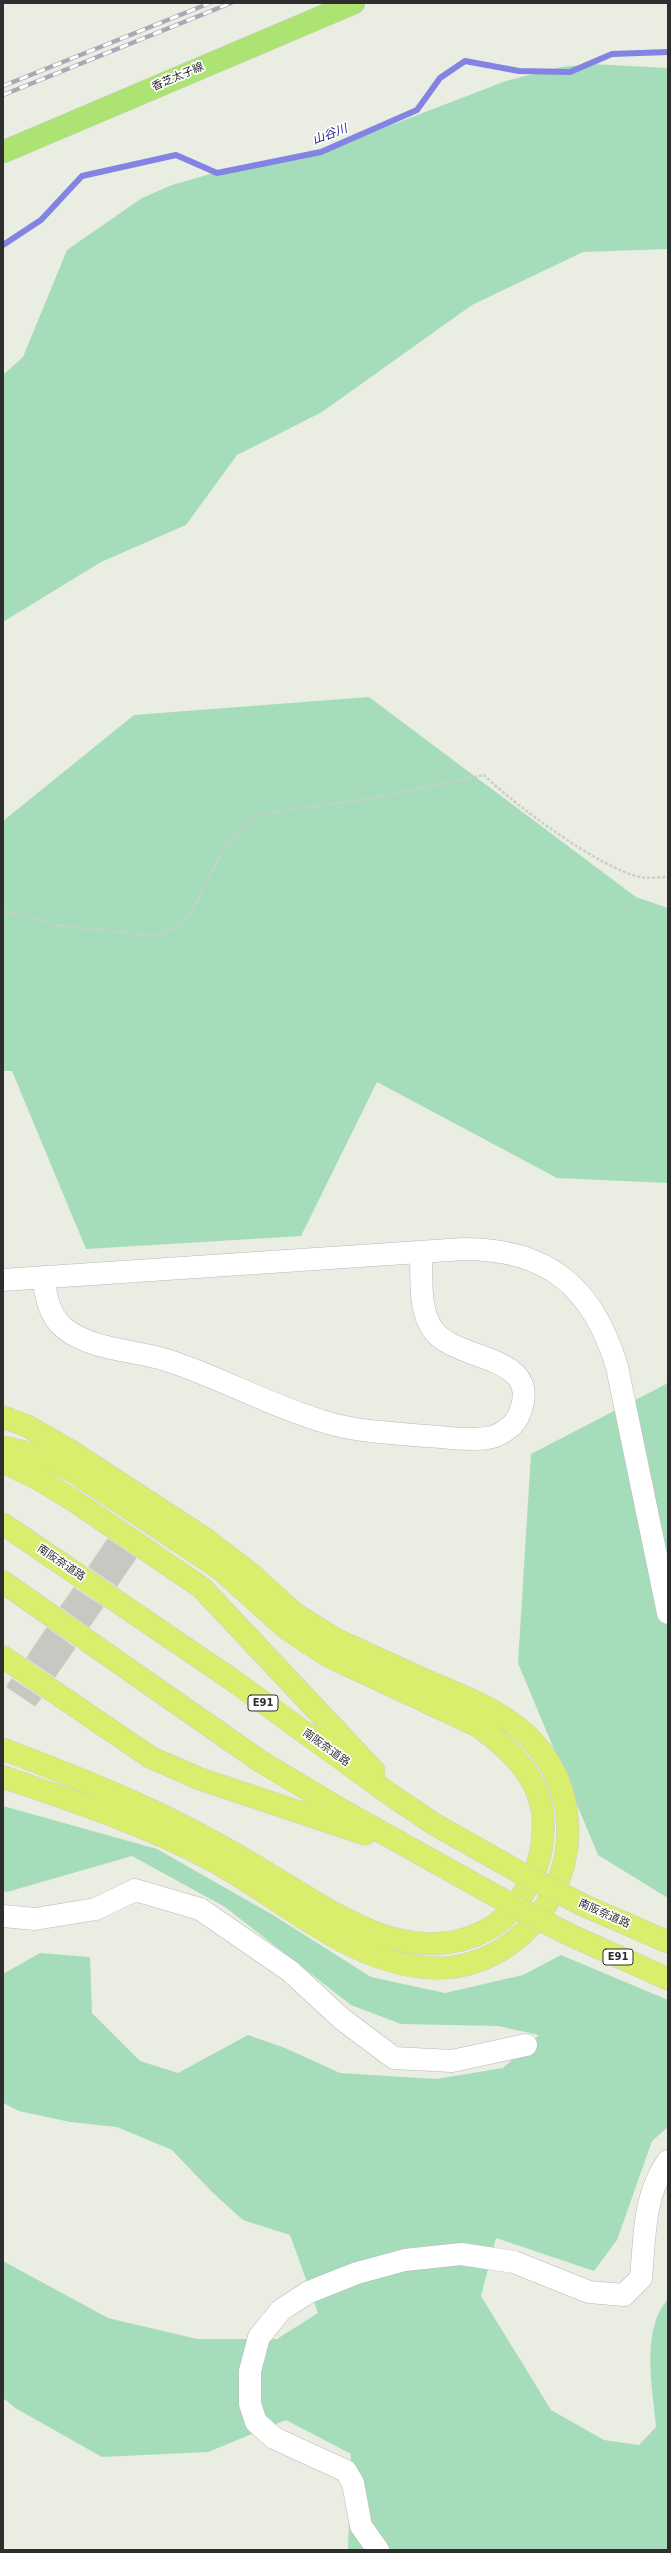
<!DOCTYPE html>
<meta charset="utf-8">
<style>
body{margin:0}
#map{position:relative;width:671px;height:2553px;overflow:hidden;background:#eaede2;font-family:"DejaVu Sans",sans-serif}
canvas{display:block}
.frame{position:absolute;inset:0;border:4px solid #2e2e2e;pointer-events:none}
</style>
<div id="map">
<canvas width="671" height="2553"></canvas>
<div class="frame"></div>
</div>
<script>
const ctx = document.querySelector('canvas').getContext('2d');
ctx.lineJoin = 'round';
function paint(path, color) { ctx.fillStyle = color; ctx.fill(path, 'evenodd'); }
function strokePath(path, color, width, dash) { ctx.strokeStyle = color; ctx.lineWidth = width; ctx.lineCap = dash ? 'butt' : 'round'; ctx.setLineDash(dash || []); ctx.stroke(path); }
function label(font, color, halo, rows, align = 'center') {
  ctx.font = font + ' "DejaVu Sans","Noto Sans JP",sans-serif'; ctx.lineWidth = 3.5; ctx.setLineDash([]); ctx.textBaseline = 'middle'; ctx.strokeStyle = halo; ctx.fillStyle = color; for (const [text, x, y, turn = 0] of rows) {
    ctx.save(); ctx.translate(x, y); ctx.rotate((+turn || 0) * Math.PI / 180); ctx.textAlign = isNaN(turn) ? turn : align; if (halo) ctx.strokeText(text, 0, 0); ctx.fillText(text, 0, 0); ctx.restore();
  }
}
const green = new Path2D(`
 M591,64L668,68V249L583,252L472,305L322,412L237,455L186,525L101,562L3,622V375L23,357L67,250L142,198L172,185L217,172L313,155L506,81L561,67Z
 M369,697L636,897L668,908V1183L557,1178L377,1082L301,1236L86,1249L12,1071H3V821L134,715Z
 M668,1383V1898L598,1855L518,1663L531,1454Z
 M3,1806L157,1849L273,1915L371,1977L445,1993L523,1975L561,1955L668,2000V2127L652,2141L617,2240L594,2271L496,2238L481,2296L551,2410L604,2440L639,2445L656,2427C653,2388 640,2331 668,2299V2550H348L351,2454L286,2420L208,2452L102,2457L17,2409L3,2398V2261L108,2318L197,2339H277L318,2313L290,2235L243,2220L212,2192L172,2150L117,2127L70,2122L19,2111L3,2103V1974L40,1953L90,1957L92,2013L140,2061L178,2073L248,2035L285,2048L340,2073L436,2079L503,2068L539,2035L498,2026L401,2024L351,2005L225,1907L132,1856L7,1892L3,1891Z`);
const stream = new Path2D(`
 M3,245L41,220L82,176L176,155L217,173L321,152L417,110L440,78L465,61L519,71L570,72L612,54L668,52`);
const building = new Path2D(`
 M108,1539L136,1558L117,1586L89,1567Z
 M74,1588L103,1607L89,1627L61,1607Z
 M47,1628L75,1648L55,1677L27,1658Z
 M12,1679L41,1698L35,1706L7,1687Z`);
const path = new Path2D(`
 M3,910L55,925L155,936L179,928L194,907L227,842L257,814L375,798L484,775C513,804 601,869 640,877C649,879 659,877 668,877`);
const minor = new Path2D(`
 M43,1277C46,1296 49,1316 64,1328C91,1350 134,1350 166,1360C220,1377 270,1406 325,1422C357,1432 393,1433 427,1436C446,1437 467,1441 487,1438C498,1437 513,1427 518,1417C547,1353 457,1363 433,1330C418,1309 422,1276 421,1252
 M3,1280L464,1249C548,1249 593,1287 617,1367L668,1613
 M3,1916L35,1919L96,1909L135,1890L200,1909L290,1971L342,2019L394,2058L452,2061L526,2045
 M378,2550L361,2526L353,2483L346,2471L274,2438L256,2422L250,2404V2371L259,2337L281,2310L309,2292L357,2273L405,2260L461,2254L514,2262L589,2292L624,2295L641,2278C645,2236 643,2196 668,2161`);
const major = new Path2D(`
 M3,152L354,3`);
const highway = new Path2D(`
 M3,1417L27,1426L69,1450L207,1540L250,1573L294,1613L335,1639C366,1653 397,1667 427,1681C465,1697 509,1713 536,1745C614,1836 538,1981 421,1967C342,1958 278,1895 210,1859C144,1824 73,1801 3,1777
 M3,1447L41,1456L74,1472L220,1569L287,1629L328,1656L478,1726C509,1748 541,1778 543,1819C545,1854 534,1882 512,1909C502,1922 487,1931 471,1937C400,1962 332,1912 275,1878C246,1860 217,1843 187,1828C128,1797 65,1773 3,1749
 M3,1462L38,1479L73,1500L202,1588L374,1771
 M3,1524L231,1679L391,1795L434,1824L526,1876
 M3,1582L260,1761L340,1809L512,1905
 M3,1657L150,1757L200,1779L365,1834
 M585,1906L668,1942
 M568,1934L668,1979`);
const rail = new Path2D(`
 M3,86L210,3
 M3,95L231,3`);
const highwayBridge = new Path2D(`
 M526,1876L585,1906
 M512,1905L568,1934`);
const shields = [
 [263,1703,30],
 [618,1957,30]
];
const shieldNames = [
 ["E91",263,1703],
 ["E91",618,1957]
];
const streetNames = [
 ["香芝太子線",178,77,-23],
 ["南阪奈道路",61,1563,34],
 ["南阪奈道路",326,1748,36],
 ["南阪奈道路",604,1914,24]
];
const waterNames = [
 ["山谷川",330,135,-21]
];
paint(green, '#a5ddba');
strokePath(stream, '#8283e3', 6);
paint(building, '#c6c9c1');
strokePath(building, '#c4c9bc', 1);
strokePath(minor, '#bbb5c0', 23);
strokePath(major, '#cdcdcd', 23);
strokePath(highway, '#cdcdcd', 23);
strokePath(path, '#cdcdcd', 2.5, [3, 2]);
strokePath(minor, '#fff', 22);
strokePath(major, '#ace372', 22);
strokePath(highway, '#daee6d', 22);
strokePath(rail, '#aea5b6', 4.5);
strokePath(rail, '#fff', 3, [9]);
strokePath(highwayBridge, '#cdcdcd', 23, []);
strokePath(highwayBridge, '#daee6d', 22);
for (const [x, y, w] of shields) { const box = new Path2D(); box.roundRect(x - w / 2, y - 8, w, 16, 3); ctx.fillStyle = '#fff'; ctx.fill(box); strokePath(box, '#2e2e2e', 1); }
label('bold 10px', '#2e2e2e', null, shieldNames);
label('11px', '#2e2e2e', '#fff', streetNames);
label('italic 12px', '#241d93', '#fff', waterNames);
</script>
